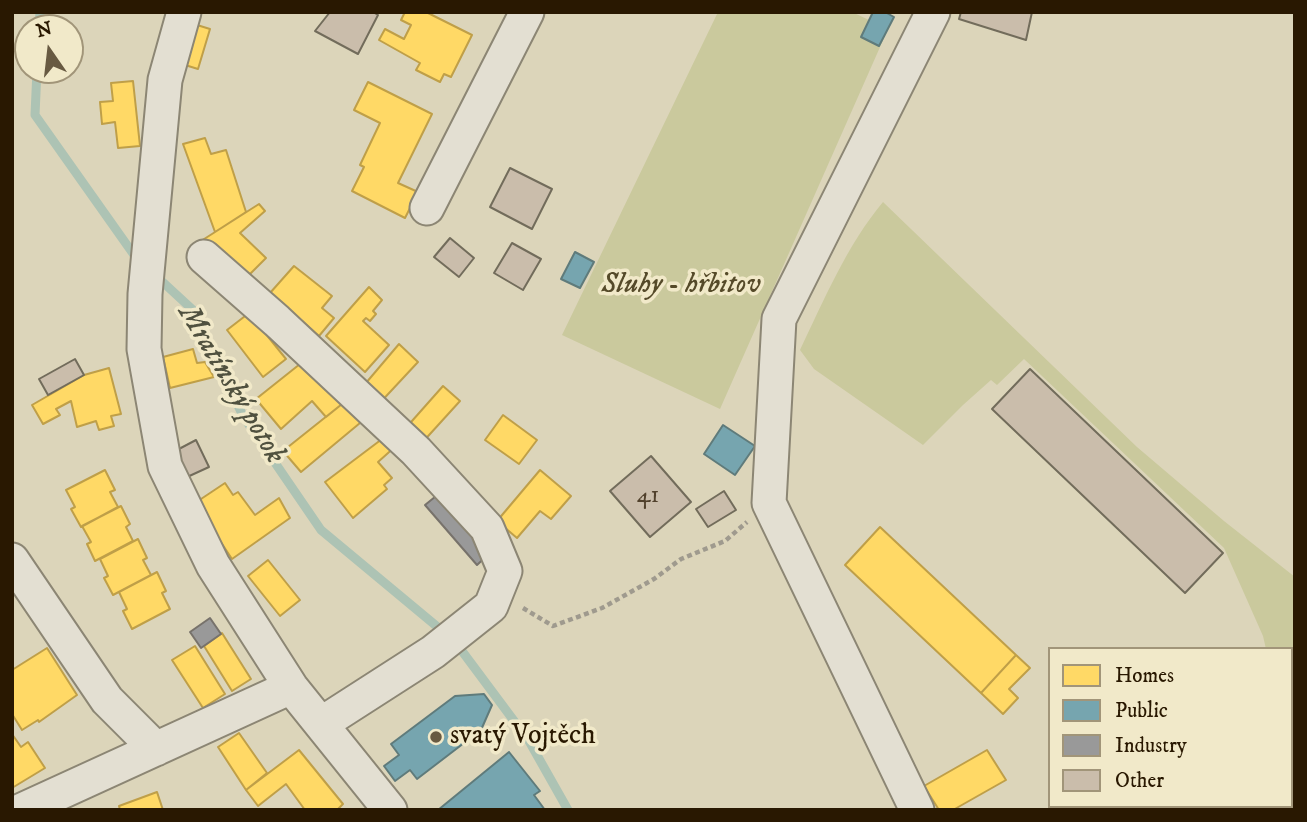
<!DOCTYPE html>
<meta charset="utf-8">
<style>
body{margin:0}
#map{position:relative;width:1307px;height:822px;overflow:hidden;background:#dcd5ba;font-family:"IM FELL DW Pica",serif}
canvas{display:block}
.frame{position:absolute;inset:0;border:14px solid #291801;pointer-events:none}
.legend{position:absolute;left:1048px;top:647px;width:245px;height:161px;box-sizing:border-box;background:#f1e9c9;border:2px solid #a19579;margin:0;padding:9px 12px;list-style:none;font-size:21px;color:#291801}
.legend li{display:flex;align-items:center;gap:14px;height:35px}
.legend b{width:35px;border:2px solid #a19579}
.north{position:absolute;left:14px;top:14px;width:70px;height:70px;box-sizing:border-box;background:#f1e9c9;border:2px solid #a19579;border-radius:50%;rotate:346deg;font-size:19px;font-weight:700;line-height:28px;text-align:center;color:#291801}
.north::after{content:'';display:block;margin:auto;width:24px;height:32px;background:#685a42;clip-path:polygon(50% 0,100% 100%,50% 72%,0 100%)}
</style>
<div id="map">
<canvas width="1307" height="822"></canvas>
<div class="frame"></div>
<ul class="legend">
<li><b style="height:19px;background:#ffd966"></b>Homes</li>
<li><b style="height:19px;background:#76a5af"></b>Public</li>
<li><b style="height:19px;background:#999"></b>Industry</li>
<li><b style="height:19px;background:#cabdab"></b>Other</li>
</ul>
<div class="north">N</div>
</div>
<script>
const ctx = document.querySelector('canvas').getContext('2d');
ctx.lineJoin = 'round';
function paint(path, color) { ctx.fillStyle = color; ctx.fill(path, 'evenodd'); }
function strokePath(path, color, width, dash) { ctx.strokeStyle = color; ctx.lineWidth = width; ctx.lineCap = dash ? 'butt' : 'round'; ctx.setLineDash(dash || []); ctx.stroke(path); }
function label(font, color, halo, rows, align = 'center') {
  ctx.font = font + ' "IM FELL DW Pica",serif'; ctx.lineWidth = 7; ctx.setLineDash([]); ctx.textBaseline = 'middle'; ctx.strokeStyle = halo; ctx.fillStyle = color; for (const [text, x, y, turn = 0] of rows) {
    ctx.save(); ctx.translate(x, y); ctx.rotate((+turn || 0) * Math.PI / 180); ctx.textAlign = isNaN(turn) ? turn : align; if (halo) ctx.strokeText(text, 0, 0); ctx.fillText(text, 0, 0); ctx.restore();
  }
}
const green = new Path2D(`
 M718,12H852L888,29L720,409L562,335Z
 M883,202L1137,447L1224,521L1295,577L1294,768L1291,758V649H1266L1263,636L1224,548L1024,359L997,385L991,380L963,405L923,445L814,369L800,350C824,300 847,245 883,202Z
 M1291,795L1295,797V810H1200L1203,806H1291Z`);
const homes = new Path2D(`
 M405,12H426L472,35L451,77L444,74L440,82L416,70L420,63L379,40L385,29L404,39L411,25L401,20Z
 M197,25L210,29L198,69L185,65Z
 M133,81L140,146L118,148L115,122L102,124L100,102L113,101L111,83Z
 M368,82L432,114L398,183L418,192L405,218L352,191L364,167L360,165L380,123L354,110Z
 M205,138L211,154L226,150L246,212L215,232L183,144Z
 M259,204L265,211L240,233L266,258L242,282L201,241Z
 M294,266L332,296L322,308L334,318L319,336L270,293Z
 M369,287L382,300L373,311L376,314L370,321L366,318L363,321L389,345L365,372L326,336Z
 M249,313L286,359L263,377L227,330Z
 M399,344L418,362L377,406L360,390Z
 M193,349L197,363L205,362L214,377L170,388L163,357Z
 M305,360L347,400L326,417L312,401L281,429L256,399Z
 M109,368L121,414L111,416L114,426L99,430L96,421L77,427L71,401L56,409L60,415L43,424L32,405L84,375Z
 M443,386L460,401L420,445L404,430Z
 M347,400L366,418L301,472L283,451Z
 M503,415L537,440L519,464L485,440Z
 M386,436L397,445L378,462L392,478L384,485L387,489L353,518L325,482Z
 M105,470L115,490L110,492L118,507L81,527L71,509L75,507L66,490Z
 M540,470L571,496L551,519L540,511L517,538L497,521Z
 M225,483L233,495L238,492L255,515L279,498L290,518L232,559L195,503Z
 M121,506L130,524L126,527L133,541L95,561L87,544L91,542L82,526Z
 M880,527L1016,655L981,693L845,565Z
 M138,539L147,558L143,560L151,575L113,595L104,578L108,576L100,559Z
 M268,560L300,600L280,616L248,576Z
 M157,572L166,591L162,593L170,609L132,629L123,611L127,609L119,592Z
 M222,633L251,679L232,691L204,646Z
 M195,646L225,694L203,708L172,660Z
 M47,648L77,695L39,722L38,720L22,730L12,714V670Z
 M1016,655L1030,668L1009,689L1018,698L1003,714L981,693Z
 M239,733L267,773L246,790L218,747Z
 M12,734L21,747L28,742L45,768L12,788Z
 M299,750L343,804L337,810H305L286,784L258,806L246,790Z
 M987,750L1006,780L953,810H939L924,786Z
 M157,792L163,810H120L119,806Z`);
const public = new Path2D(`
 M873,12H885L894,17L879,46L861,37Z
 M575,252L594,262L580,288L561,279Z
 M723,425L755,446L735,475L704,454Z
 M484,694L492,705L481,730L417,779L410,770L395,781L384,766L399,755L391,744L455,696Z
 M509,752L540,791L534,795L545,810H438Z`);
const industry = new Path2D(`
 M441,492L492,551L477,565L425,505Z
 M210,618L221,634L201,648L190,632Z`);
const stream = new Path2D(`
 M39,28L40,12
 M37,70L35,115L139,262
 M155,275L193,310L243,416L321,530L446,634
 M456,643L529,741L568,810`);
const building = new Path2D(`
 M330,12H373L378,15L358,54L315,31Z
 M961,12H1032L1026,40L959,19Z
 M510,168L552,189L532,229L490,207Z
 M450,238L474,258L459,277L434,257Z
 M512,243L541,259L523,290L494,273Z
 M75,359L84,375L48,395L39,379Z
 M1030,369L1223,553L1185,593L992,409Z
 M196,440L209,467L185,478L177,450Z
 M651,456L691,502L650,537L610,491Z
 M724,491L736,510L708,527L696,509Z`);
const path = new Path2D(`
 M523,608L553,626L602,608L654,579L681,559L725,541L747,522`);
const minor = new Path2D(`
 M184,12L165,80L145,294L144,349L165,466L213,565L291,687L390,810
 M427,208L527,12
 M204,257L277,321L416,451L487,528L505,571L491,606L433,652L321,724
 M12,560L107,700L156,749
 M22,810L291,687
 M917,810L769,503L779,319L933,12`);
const markers = [
 [436,737,7,"#685a42"]
];
const numberNames = [
 ["41",648,497]
];
const parkNames = [
 ["Sluhy - hřbitov",681,286]
];
const poiNames = [
 ["svatý Vojtěch",450,737]
];
const waterNames = [
 ["Mratínský potok",230,385,59]
];
paint(green, '#cac99d');
paint(homes, '#ffd966');
strokePath(homes, '#bf9f48', 2);
paint(public, '#76a5af');
strokePath(public, '#5f7b7b', 2);
paint(industry, '#999');
strokePath(industry, '#77726b', 2);
strokePath(stream, '#adc3b4', 9);
paint(building, '#cabdab');
strokePath(building, '#726c5b', 2);
strokePath(minor, '#8c8674', 37);
strokePath(path, '#9f9a8e', 4.5, [5, 3.5]);
strokePath(minor, '#e3dfd2', 33);
for (const [x, y, r, color] of markers) { const dot = new Path2D(); dot.arc(x, y, r, 0, 2 * Math.PI); ctx.fillStyle = color; ctx.fill(dot); strokePath(dot, '#f1e9c9', 2.5); }
label('24px', '#51412c', null, numberNames);
label('italic 28px', '#554a29', '#f1e9c9', parkNames);
label('28px', '#291801', '#f1e9c9', poiNames, 'left');
label('italic 30px', '#50513f', '#f1e9c9', waterNames);
</script>
